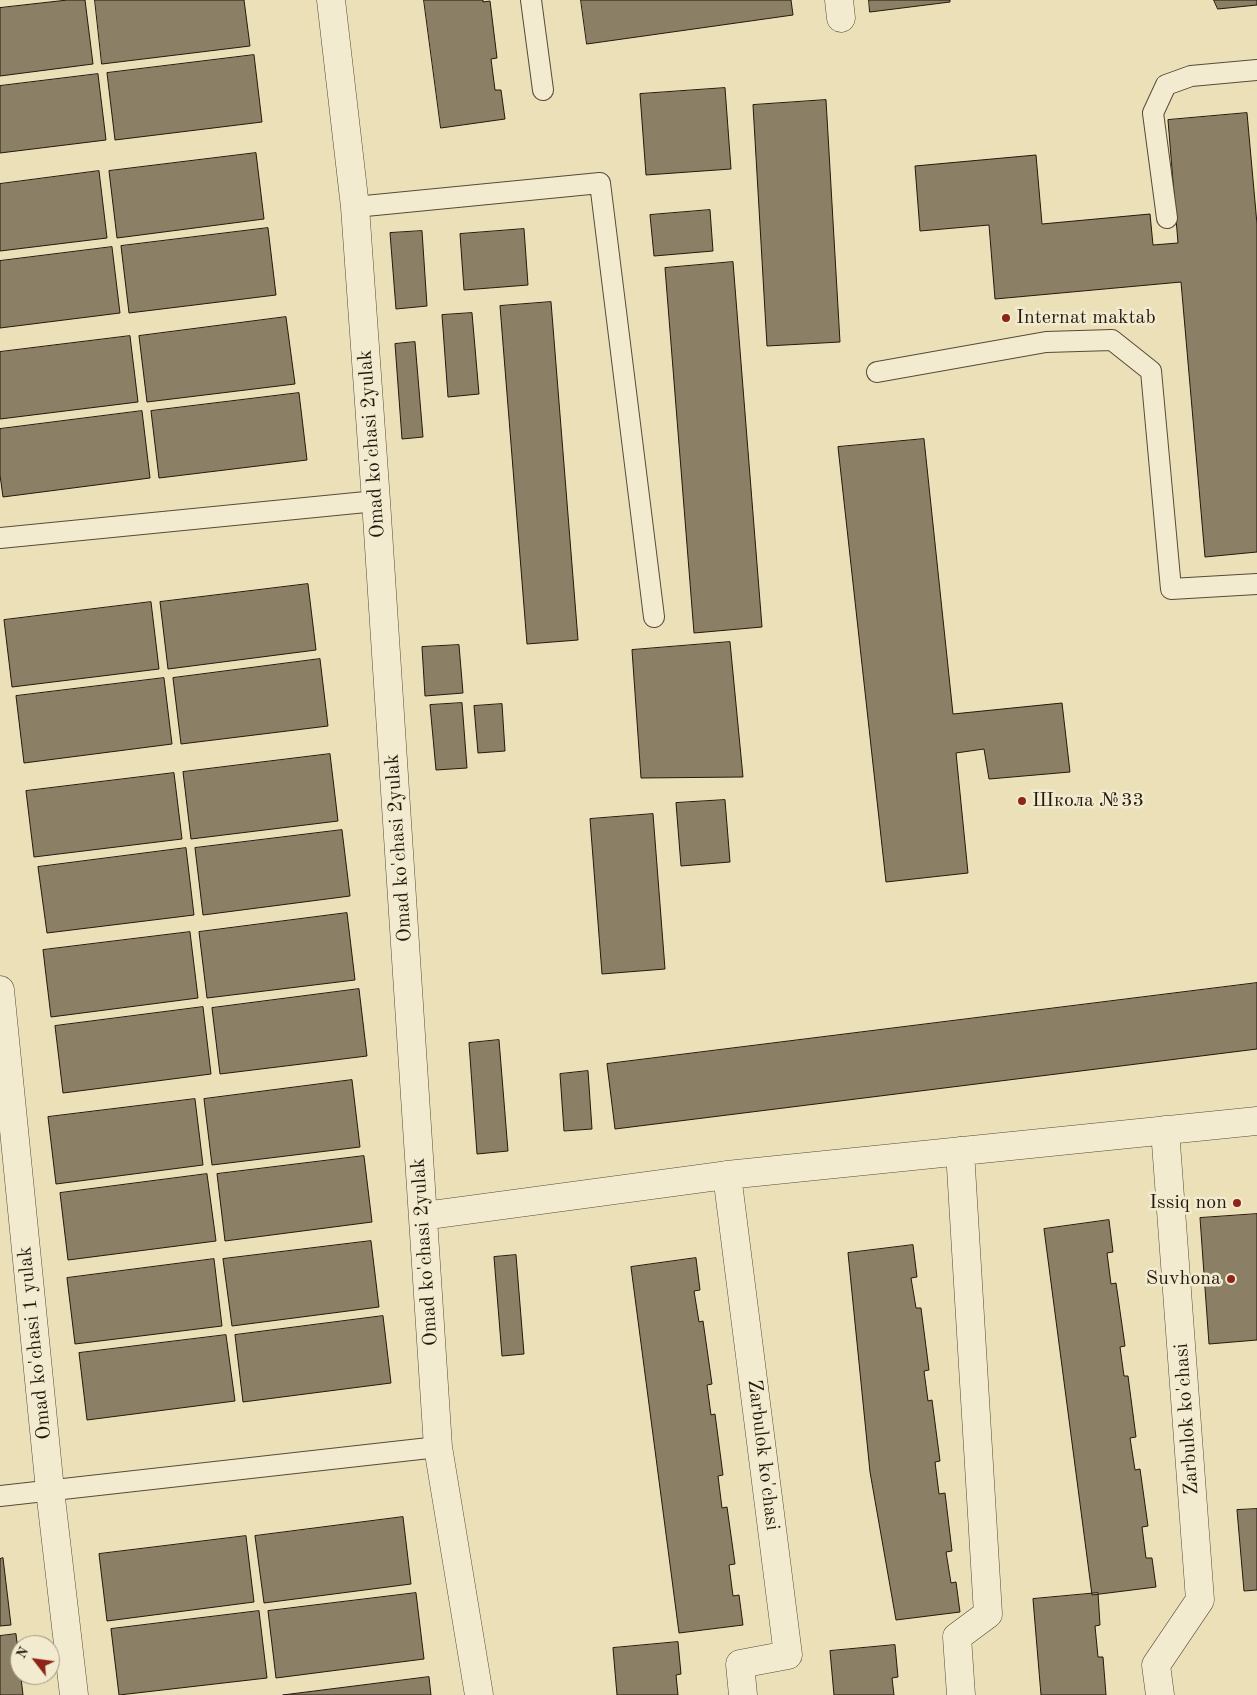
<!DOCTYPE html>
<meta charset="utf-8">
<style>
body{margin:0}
#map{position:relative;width:1257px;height:1695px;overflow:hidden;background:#ebe0b7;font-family:"Old Standard TT",serif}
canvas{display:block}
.north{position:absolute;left:10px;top:1635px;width:50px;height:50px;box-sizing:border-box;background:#f2ebd0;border:1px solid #a09782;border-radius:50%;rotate:300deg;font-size:14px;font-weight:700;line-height:20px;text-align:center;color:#24190d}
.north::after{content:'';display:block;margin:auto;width:18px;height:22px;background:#8f2418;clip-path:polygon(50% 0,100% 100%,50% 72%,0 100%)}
</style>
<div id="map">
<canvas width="1257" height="1695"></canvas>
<div class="north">N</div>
</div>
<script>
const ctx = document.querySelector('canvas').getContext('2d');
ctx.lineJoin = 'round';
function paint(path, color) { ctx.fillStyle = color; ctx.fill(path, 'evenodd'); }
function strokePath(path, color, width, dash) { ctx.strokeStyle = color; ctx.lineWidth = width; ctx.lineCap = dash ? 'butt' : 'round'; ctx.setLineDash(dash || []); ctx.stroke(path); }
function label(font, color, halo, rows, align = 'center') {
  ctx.font = font + ' "Old Standard TT",serif'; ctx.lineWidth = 5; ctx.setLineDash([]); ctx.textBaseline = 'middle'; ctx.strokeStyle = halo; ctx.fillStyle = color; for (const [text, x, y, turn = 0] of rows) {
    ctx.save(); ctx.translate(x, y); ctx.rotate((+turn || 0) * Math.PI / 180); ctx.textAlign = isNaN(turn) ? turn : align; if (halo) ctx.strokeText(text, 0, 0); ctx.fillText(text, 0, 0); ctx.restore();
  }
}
const building = new Path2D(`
 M68,0H85L93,64L0,76V8Z
 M95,0H244L250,46L102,64Z
 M424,0H483V2L490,1L497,58L491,59L495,90H501L505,119L441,128Z
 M581,0H791L793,15L587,44Z
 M869,0H950V2L870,12Z
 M1214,0H1257V5L1218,9Z
 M254,55L262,122L115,140L107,73Z
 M98,74L106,140L0,153V86Z
 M725,88L731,169L646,175L640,94Z
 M826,100L840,342L767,346L753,105Z
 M1247,113L1257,224V552L1205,557L1181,282L995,299L989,225L920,231L915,166L1036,155L1042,224L1150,214L1153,245L1178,243L1168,120Z
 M256,153L264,219L117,238L109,171Z
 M99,171L107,238L0,251V184Z
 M710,210L713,251L654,256L650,215Z
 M268,228L276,295L129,313L121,246Z
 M524,229L528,285L464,290L460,234Z
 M422,231L427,306L396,309L390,233Z
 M112,247L120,313L0,328V261Z
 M733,262L762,627L694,633L665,268Z
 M551,302L578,640L527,644L500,306Z
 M472,313L479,394L448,397L442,315Z
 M286,317L295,384L147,402L139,336Z
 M130,336L138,402L0,419V352Z
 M415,342L423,437L402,439L395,344Z
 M299,393L307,460L159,478L151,411Z
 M142,411L150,478L3,497L0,475V429Z
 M924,439L953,714L1062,703L1070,772L989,779L984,749L956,753L968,873L886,882L838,447Z
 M308,584L316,650L168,669L160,602Z
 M151,602L159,669L12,687L4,620Z
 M730,642L743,777L641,778L632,650Z
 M459,645L463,693L425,696L422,647Z
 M320,659L328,726L181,744L173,678Z
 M164,678L172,744L24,763L16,696Z
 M462,703L467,768L436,770L430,705Z
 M502,704L505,751L478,753L474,706Z
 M330,754L338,821L191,839L183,772Z
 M174,773L182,839L34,857L26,791Z
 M725,800L730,862L681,866L676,803Z
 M653,814L665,969L602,974L590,819Z
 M342,830L350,896L203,915L195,848Z
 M186,848L194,915L47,933L38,867Z
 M347,913L355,980L207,998L199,932Z
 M190,932L198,998L51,1017L43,950Z
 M1257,983V1049L615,1129L607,1064Z
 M359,989L367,1056L220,1074L212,1008Z
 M203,1007L211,1074L63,1093L55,1026Z
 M499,1040L508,1151L477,1154L469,1043Z
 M588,1071L592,1129L564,1131L560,1074Z
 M352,1080L360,1147L212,1165L204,1099Z
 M195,1099L203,1165L56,1184L48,1117Z
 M364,1156L372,1222L225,1241L217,1174Z
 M207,1174L216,1241L68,1260L60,1193Z
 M1257,1214V1340L1209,1344L1200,1218Z
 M1109,1220L1113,1252L1107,1253L1111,1284L1116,1283L1125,1346L1120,1347L1124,1376H1128L1136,1437L1130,1438L1135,1470L1140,1469L1148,1526L1142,1527L1146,1558H1152L1156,1587L1092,1595L1044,1229Z
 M371,1241L379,1307L232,1326L223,1259Z
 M913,1245L917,1277L911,1278L916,1308H921L929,1370L924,1371L928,1401L932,1400L940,1461L935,1462L939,1494L945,1493L952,1551L946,1552L951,1583L956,1582L960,1612L896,1620L870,1472L848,1253Z
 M516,1255L524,1354L502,1356L494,1257Z
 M696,1258L700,1290L694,1291L699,1322L703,1321L712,1384L707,1385L711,1415L715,1414L723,1475L718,1476L722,1508L727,1507L735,1564L729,1565L733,1596L739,1595L743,1625L679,1633L631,1267Z
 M214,1259L222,1326L75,1344L67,1278Z
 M383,1316L391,1383L243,1402L235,1335Z
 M226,1335L235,1401L87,1420L79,1353Z
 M1257,1509V1590L1244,1591L1237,1510Z
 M403,1517L411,1584L264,1603L255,1536Z
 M246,1536L254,1602L107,1621L99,1554Z
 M3,1558L11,1625L0,1626V1559Z
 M416,1593L424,1659L276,1678L268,1611Z
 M1098,1593L1100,1625L1095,1626L1098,1657H1103L1106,1695H1041L1033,1599Z
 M259,1611L267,1678L119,1695L111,1629Z
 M16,1634L23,1695H0V1636Z
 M678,1642L681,1674L676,1675L678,1695H617L613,1648Z
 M895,1645L898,1677L892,1678L894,1695H834L830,1651Z
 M429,1677L431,1695H283Z`);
const lane = new Path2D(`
 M531,0L543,90
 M355,207L600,183L654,617
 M1167,218L1153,113L1166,85L1191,76L1257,70
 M877,372L1046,342L1112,340L1151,371L1171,589L1257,584
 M0,538L376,501
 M0,1496L438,1447`);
const street = new Path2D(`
 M331,0L355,207L376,501L438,1447L479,1695
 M839,0L841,18
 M0,990L50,1490L74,1695
 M960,1151L988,1614L957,1637L961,1695
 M727,1175L788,1655L740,1664L743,1695
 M423,1216L727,1175L1257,1121
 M1160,1695L1156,1665L1200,1600L1165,1130`);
const markers = [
 [1006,318,5,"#8f2418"],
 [1022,801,5,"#8f2418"],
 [1237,1203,5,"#8f2418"],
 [1231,1279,5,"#8f2418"]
];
const poiNames = [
 ["Internat maktab",1016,318],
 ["Школа №33",1032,801],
 ["Issiq non",1227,1203,"right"],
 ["Suvhona",1221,1279,"right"]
];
const streetNames = [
 ["Omad ko'chasi 2yulak",372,444,-94],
 ["Omad ko'chasi 2yulak",399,848,-94],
 ["Omad ko'chasi 2yulak",425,1252,-94],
 ["Omad ko'chasi 1 yulak",35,1343,-96],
 ["Zarbulok ko'chasi",1187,1419,-94],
 ["Zarbulok ko'chasi",763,1455,83]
];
paint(building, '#8b8065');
strokePath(building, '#24190d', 1);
strokePath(lane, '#564b38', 22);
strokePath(street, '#564b38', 29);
strokePath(lane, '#f2ebd0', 20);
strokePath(street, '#f2ebd0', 28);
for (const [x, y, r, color] of markers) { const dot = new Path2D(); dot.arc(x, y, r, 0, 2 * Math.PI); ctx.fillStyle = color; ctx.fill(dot); strokePath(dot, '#f2ebd0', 2); }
label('20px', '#24190d', '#f2ebd0', poiNames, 'left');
label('20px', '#24190d', '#f2ebd0', streetNames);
</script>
